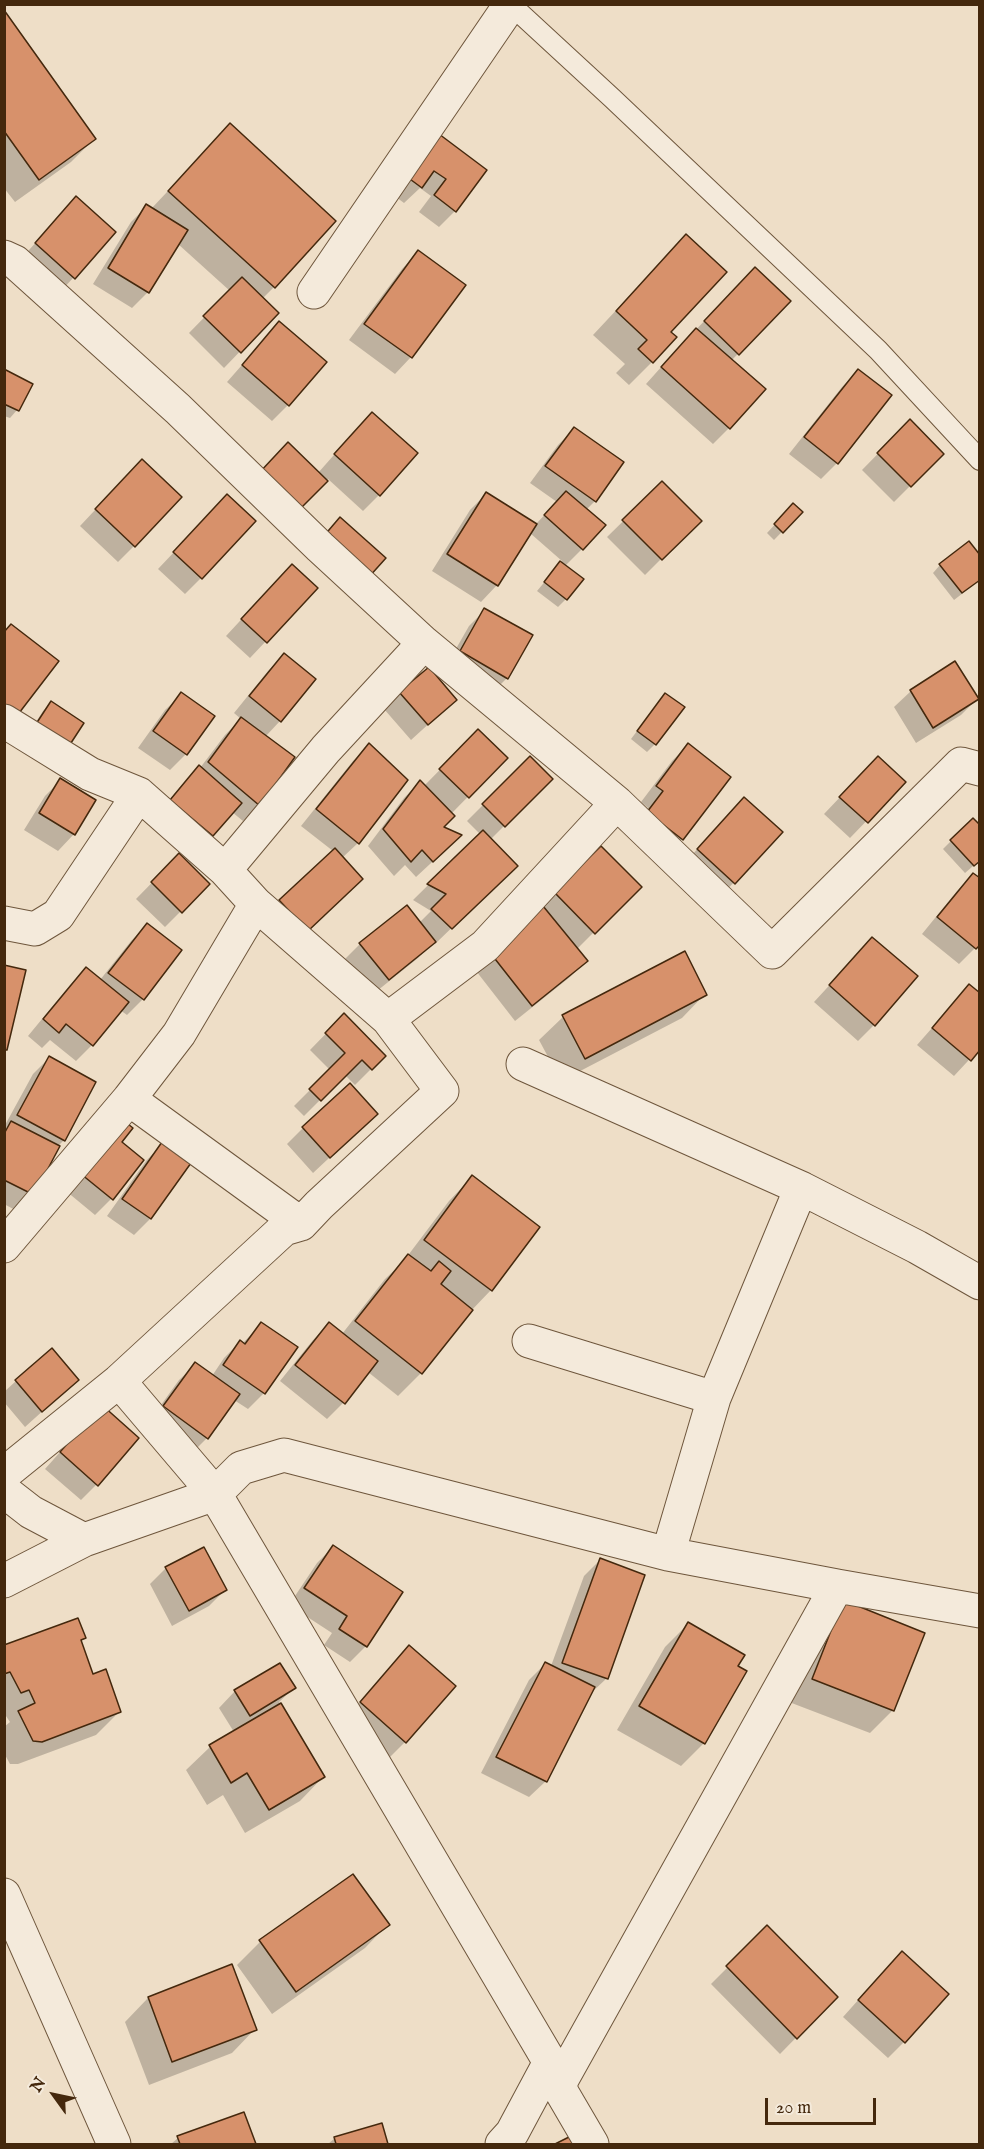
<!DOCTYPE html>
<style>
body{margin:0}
#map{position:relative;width:984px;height:2149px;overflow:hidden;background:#eedec7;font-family:"IM FELL English",serif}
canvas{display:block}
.frame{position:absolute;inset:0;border:6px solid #44280d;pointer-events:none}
.north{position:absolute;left:24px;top:2065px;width:60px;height:60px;-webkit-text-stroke:4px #f4eadb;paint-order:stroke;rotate:303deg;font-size:16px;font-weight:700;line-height:24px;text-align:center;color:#44280d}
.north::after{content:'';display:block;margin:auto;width:21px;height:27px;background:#44280d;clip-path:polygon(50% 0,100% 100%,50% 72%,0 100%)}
.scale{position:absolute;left:765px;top:2098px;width:111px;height:27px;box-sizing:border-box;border:3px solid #44280d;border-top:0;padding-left:8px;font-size:18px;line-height:21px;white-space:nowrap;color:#44280d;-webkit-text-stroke:4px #f4eadb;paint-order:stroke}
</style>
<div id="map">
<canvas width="984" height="2149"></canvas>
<div class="frame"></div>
<div class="north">N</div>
<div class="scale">20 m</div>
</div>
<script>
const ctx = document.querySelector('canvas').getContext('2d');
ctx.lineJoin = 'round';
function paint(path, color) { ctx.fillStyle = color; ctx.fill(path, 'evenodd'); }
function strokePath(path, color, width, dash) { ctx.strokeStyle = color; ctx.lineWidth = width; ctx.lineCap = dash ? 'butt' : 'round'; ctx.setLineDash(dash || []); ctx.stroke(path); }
const shadow = new Path2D(`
 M4,13L94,139L71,162L15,202L4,188Z
 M230,125L274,287L262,299L277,313L224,368L189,333L230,291L178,244L148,292L132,308L93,284L131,222L147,206L151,209Z
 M411,143L485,170L455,211L439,227L419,212L431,196L420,188L404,203L380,185Z
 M76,198L74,277L58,294L20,260Z
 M418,252L464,286L411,357L395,374L349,340L402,269Z
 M663,260L669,332L652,362L629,385L616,373L625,364L593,335Z
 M755,269L789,301L731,361L729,428L713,444L646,384L680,346Z
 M279,323L288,405L272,421L227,382Z
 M4,371L31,385L17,410L10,418L4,416Z
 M858,371L890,395L837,463L821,479L789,454L842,387Z
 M910,421L942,454L894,502L862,470Z
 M574,429L595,501L586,510L582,549L565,566L582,579L566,599L558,607L537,591L562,561L530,533L497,585L481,602L432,571L470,510L486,494L535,525L557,502L530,483L558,445Z
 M356,430L379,495L363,511L328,479L281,526L318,473Z
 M126,477L134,546L118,562L80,526Z
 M662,483L699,521L645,575L607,537Z
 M793,505L801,512L774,540L767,533Z
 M211,513L201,578L185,594L158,569Z
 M940,565L980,580L954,600L933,573Z
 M276,582L316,588L250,658L226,636Z
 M485,610L507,678L491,694L445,668L469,626Z
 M284,655L314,679L280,721L265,737L259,805L243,821L232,812L196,851L155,817L183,784L200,768L225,735L241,719L234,713L268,671Z
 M955,663L977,699L961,715L916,743L894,707L911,691Z
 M400,693L455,700L411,740L384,709Z
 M182,694L213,716L186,754L170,770L138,748L165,710Z
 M665,694L655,744L647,752L631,739Z
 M51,703L60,753L29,733L43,711Z
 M478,731L506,758L451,814L441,828L444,851L416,877L405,865L394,876L368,846L404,798L420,782L424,786Z
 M369,745L358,843L342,858L291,946L264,917L333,851L301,826L353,761Z
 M688,745L682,839L666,855L632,829L648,808L641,802L672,761Z
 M530,758L551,779L490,840L499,882L435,944L433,943L418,958L372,995L344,960L360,944L419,923L431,911L413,900L480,834L467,821Z
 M862,774L904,782L850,838L824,814Z
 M61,780L94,801L74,834L58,851L24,830L45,796Z
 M728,815L781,833L718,899L682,866Z
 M951,841L980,860L965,873L943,849Z
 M601,848L639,887L576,950L586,961L570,977L515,1021L473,967Z
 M179,855L208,884L165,927L136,899Z
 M973,875L975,948L959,964L922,934L957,891Z
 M147,925L180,950L143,999L127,1015L120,1010L92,1045L76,1061L50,1040L42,1048L28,1036L70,985L86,969L100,980L131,941Z
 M872,939L874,1025L858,1041L814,1002Z
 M969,986L980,1048L954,1076L917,1045Z
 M705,994L682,1018L561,1081L539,1040L563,1017Z
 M344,1015L384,1056L355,1085L345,1075L304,1116L294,1106L330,1070L310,1050Z
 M49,1058L64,1140L58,1146L17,1211L4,1204V1127L33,1074Z
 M303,1128L359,1130L313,1173L287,1144Z
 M120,1143L111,1199L95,1215L66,1191Z
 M162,1144L189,1164L150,1219L134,1235L107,1216L146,1161Z
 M472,1177L491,1290L469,1313L421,1373L398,1396L368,1372L343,1403L327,1419L280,1381L313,1340L329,1324L342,1334L385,1279L403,1262L449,1201Z
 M261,1324L296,1347L264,1393L248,1409L234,1400L207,1438L191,1454L148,1423L179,1380L196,1364L212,1376L224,1358L240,1342L242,1344Z
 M77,1380L25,1427L4,1402V1392L16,1381Z
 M86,1423L97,1484L81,1500L45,1469Z
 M333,1547L366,1646L350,1662L324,1645L332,1633L289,1605L317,1563Z
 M600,1560L607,1678L590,1694L546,1781L529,1797L481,1773L529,1680L545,1664L551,1666L584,1576Z
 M166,1568L225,1590L209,1606L172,1626L150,1584Z
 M843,1602L893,1710L870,1733L789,1702Z
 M688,1624L704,1743L681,1766L617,1730L665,1647Z
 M84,1638L80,1642L92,1676L120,1711L96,1735L18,1764H10L4,1753V1727L10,1722L4,1713V1647Z
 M409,1647L405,1742L389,1758L345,1719Z
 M280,1665L294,1688L279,1702L323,1777L300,1801L245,1833L223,1795L207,1805L186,1770L210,1747L234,1732L219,1708L235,1691Z
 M388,1924L365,1948L272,2014L237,1965L260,1942Z
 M767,1928L836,1997L780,2054L711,1984Z
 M231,1966L255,2029L232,2053L149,2085L125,2022L148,1998Z
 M886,1969L904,2042L888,2058L843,2017Z
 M243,2114L254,2144H171L178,2138Z
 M381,2125L386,2144H328L335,2138Z`);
const building = new Path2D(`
 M4,10L96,139L39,180L4,131Z
 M230,123L336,221L275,288L168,191Z
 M427,125L487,170L456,212L434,195L446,179L434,171L422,188L395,168Z
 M76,196L116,232L75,279L35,243Z
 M146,204L188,230L149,293L108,268Z
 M686,234L727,272L671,332L677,337L653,363L638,349L647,340L616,311Z
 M418,250L466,285L412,358L364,324Z
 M755,267L791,301L739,355L704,321Z
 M242,277L279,313L241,353L203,316Z
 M279,321L327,362L289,406L242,365Z
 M696,328L766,389L730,429L661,367Z
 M4,369L33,384L19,411L4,404Z
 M858,369L892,395L838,464L804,437Z
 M372,412L418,453L380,496L334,454Z
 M910,419L944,454L911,487L877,453Z
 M574,427L624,462L596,502L545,466Z
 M288,442L328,481L298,511L259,473Z
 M142,459L182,497L135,547L95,509Z
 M662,481L702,521L662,560L622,520Z
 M566,491L606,525L583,550L544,515Z
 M486,492L537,524L498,586L447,554Z
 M227,494L256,521L202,579L173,552Z
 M793,503L803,512L783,533L774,524Z
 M340,517L386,558L368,578L323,537Z
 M969,541L980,555V580L962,593L939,564Z
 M560,561L584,579L567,600L544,582Z
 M292,564L318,588L267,643L241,619Z
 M484,608L533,635L508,679L460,651Z
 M11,624L59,661L16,717L4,708V632Z
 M284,653L316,679L281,722L249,696Z
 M955,661L979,699L933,728L910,690Z
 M429,667L457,700L428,725L399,692Z
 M181,692L215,716L187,755L153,731Z
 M665,693L685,707L656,745L637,731Z
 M51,701L84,723L69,746L36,724Z
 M241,717L295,757L260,806L208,762Z
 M478,729L508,758L469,798L439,769Z
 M369,743L408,780L359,844L316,809Z
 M688,743L731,777L683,840L647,812L663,791L656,786Z
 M530,756L553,779L505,827L482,804Z
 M878,756L906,782L868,823L839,797Z
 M199,765L242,803L213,836L170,800Z
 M60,778L96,800L75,835L39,813Z
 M420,780L455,816L444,827L462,835L433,862L422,850L411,862L383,829Z
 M744,797L783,832L735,884L697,849Z
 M973,818L980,825V861L974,866L950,840Z
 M483,830L518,866L452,929L431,909L446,894L427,884Z
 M601,846L642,887L595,934L554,892Z
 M335,848L363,879L308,931L279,900Z
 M179,853L210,884L182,913L151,882Z
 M973,873L980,878V945L976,949L937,917Z
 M407,905L436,942L389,980L359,943Z
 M543,906L588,961L532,1006L488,950Z
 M147,923L182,950L144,1000L108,973Z
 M872,937L918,976L875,1026L829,985Z
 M685,951L707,995L585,1059L562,1015Z
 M4,965L26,970L7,1050H4Z
 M86,967L129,1002L93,1046L66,1024L59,1033L43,1019Z
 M969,984L980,993V1050L971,1061L932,1028Z
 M344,1013L386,1056L372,1070L362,1060L321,1101L309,1089L345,1053L325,1033Z
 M49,1056L96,1082L65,1141L17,1115Z
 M350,1083L378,1114L330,1158L302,1127Z
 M123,1120L133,1128L122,1142L144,1160L113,1200L81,1174Z
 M11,1121L60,1146L34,1195L4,1180V1134Z
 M162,1142L191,1163L151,1219L122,1199Z
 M472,1175L540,1227L492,1291L424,1240Z
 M408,1254L431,1271L439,1261L451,1271L441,1284L473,1310L422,1374L355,1321Z
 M261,1322L298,1347L265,1394L223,1365L240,1340L245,1344Z
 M329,1322L378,1361L345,1404L295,1365Z
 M52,1348L79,1380L42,1412L15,1380Z
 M195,1362L240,1394L208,1439L163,1406Z
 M102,1405L139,1438L98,1486L60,1452Z
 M333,1545L403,1592L367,1647L339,1629L347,1616L304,1588Z
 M204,1547L227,1590L189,1611L165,1567Z
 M600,1558L645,1575L608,1679L562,1663Z
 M843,1600L925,1633L894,1711L812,1679Z
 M78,1618L86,1638L81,1640L93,1674L106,1669L121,1712L42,1742L33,1741L18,1711L35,1703L29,1690L21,1693L10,1672L4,1674V1645Z
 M688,1622L745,1655L738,1666L747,1671L705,1744L639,1706Z
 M409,1645L456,1686L406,1743L360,1702Z
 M545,1662L595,1687L547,1782L496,1757Z
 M280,1663L296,1688L250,1716L234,1690Z
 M281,1703L325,1777L269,1810L247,1773L231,1783L209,1745Z
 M353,1874L390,1925L296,1992L259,1940Z
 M767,1925L838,1997L797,2039L726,1966Z
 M902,1951L949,1994L905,2043L858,2000Z
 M232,1964L257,2030L172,2062L148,1997Z
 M244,2112L256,2144H180L177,2136Z
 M382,2123L388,2144H336L334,2137Z
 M569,2137L573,2144H555Z`);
const lane = new Path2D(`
 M510,4L612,98L878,350L980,460`);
const street = new Path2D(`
 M4,257L15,262L178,409L320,547L424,643L617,803L772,952L961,764L980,769
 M314,292L510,5
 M4,721L90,774L139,794L225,870L256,904L388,1019L442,1091L319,1205L301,1224L284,1229L119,1381L4,1474
 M225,870L326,749L424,643
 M4,923L35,929L58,915L139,794
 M388,1019L485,946L617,803
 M523,1064L801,1188L917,1247L980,1283
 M129,1099L301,1224
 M4,1246L129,1099L179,1034L256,904
 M529,1341L714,1398
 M119,1381L215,1494L241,1468L284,1455L668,1554L837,1586
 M4,1491L31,1512L84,1540
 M668,1554L714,1398L801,1188
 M4,1581L84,1540L215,1494L561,2081V2091L592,2144
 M4,1895L114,2144
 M561,2081L837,1586L980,1611
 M502,2144L512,2133L550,2062`);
paint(shadow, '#0003');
paint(building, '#d7916b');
strokePath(building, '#44280d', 1.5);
strokePath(lane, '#6e563c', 22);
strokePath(street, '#6e563c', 35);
strokePath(lane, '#f4eadb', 20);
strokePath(street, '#f4eadb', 33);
</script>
